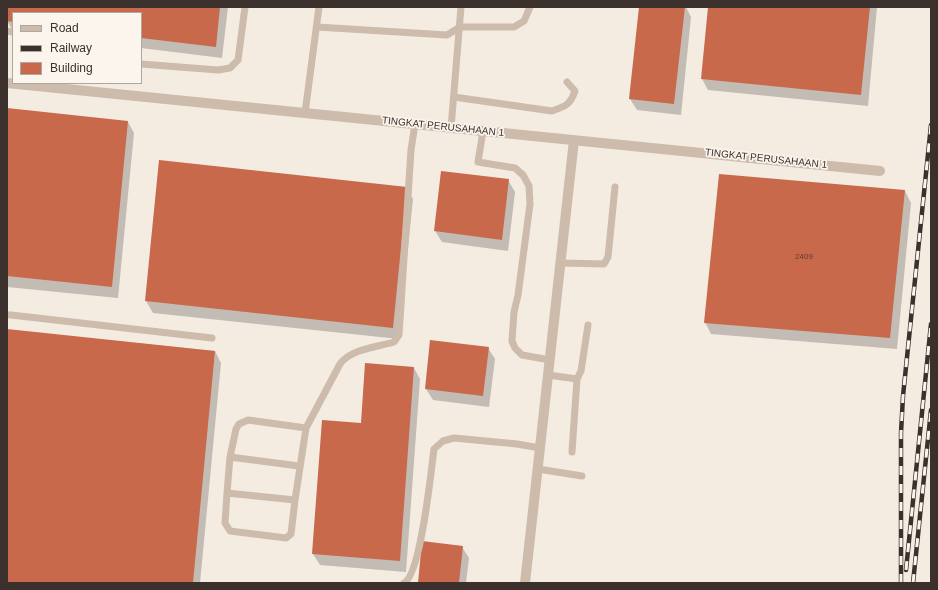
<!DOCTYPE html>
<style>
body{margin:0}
#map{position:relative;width:938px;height:590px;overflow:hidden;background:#f4ebe1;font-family:Arial,sans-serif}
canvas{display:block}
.frame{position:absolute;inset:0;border:8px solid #3b302b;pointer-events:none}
.legend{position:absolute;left:12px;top:12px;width:130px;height:72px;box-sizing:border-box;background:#fbf5ee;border:1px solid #aea6a0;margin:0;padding:5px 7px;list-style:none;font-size:12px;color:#3b302b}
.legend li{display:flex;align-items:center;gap:8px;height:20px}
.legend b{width:20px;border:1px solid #aea6a0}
</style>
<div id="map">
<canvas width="938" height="590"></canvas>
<div class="frame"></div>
<ul class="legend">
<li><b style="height:5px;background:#cdbbac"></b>Road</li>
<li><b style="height:5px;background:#3b302b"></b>Railway</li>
<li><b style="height:11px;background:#c8694b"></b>Building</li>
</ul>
</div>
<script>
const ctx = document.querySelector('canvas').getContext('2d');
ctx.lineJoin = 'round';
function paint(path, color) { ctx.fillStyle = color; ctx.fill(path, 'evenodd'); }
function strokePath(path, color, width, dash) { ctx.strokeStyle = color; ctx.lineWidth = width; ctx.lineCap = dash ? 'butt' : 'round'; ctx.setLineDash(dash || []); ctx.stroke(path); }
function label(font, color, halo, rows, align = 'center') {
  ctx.font = font + ' Arial,sans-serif'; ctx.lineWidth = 3.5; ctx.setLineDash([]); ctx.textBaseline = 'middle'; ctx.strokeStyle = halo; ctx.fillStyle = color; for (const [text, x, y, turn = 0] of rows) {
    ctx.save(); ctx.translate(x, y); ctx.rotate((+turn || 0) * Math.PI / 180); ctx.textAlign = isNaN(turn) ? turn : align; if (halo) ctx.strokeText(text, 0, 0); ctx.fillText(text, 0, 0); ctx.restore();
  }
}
const shadow = new Path2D(`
 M9,7H228L222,58L141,48V13H13V31L7,21Z
 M640,7H686L691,17L681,115L637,110L630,99Z
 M709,7H877L868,106L708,90L702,79Z
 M7,109L128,122L134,133L118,298L7,287Z
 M160,161L407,188L413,199L399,339L153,313L146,301Z
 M508,180L515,192L508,251L442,242L435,231Z
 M905,191L911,203L897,349L711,334L705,322Z
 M7,330L215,351L221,363L200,583H7Z
 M488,348L495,359L489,407L433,400L426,389Z
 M414,368L420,379L406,572L320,565L313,554L362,424Z
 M462,547L469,558L466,583H419Z`);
const building = new Path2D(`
 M8,7H220L216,47L141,38V13H13V22L7,21Z
 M639,7H685L674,104L629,99Z
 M708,7H870L861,95L701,79Z
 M7,108L128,121L112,287L7,276Z
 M159,160L407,187L393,328L145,301Z
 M441,171L509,179L502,240L434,231Z
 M719,174L905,190L890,338L704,323Z
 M7,329L215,351L193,583H7Z
 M430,340L489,347L483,396L425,389Z
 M365,363L414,367L400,561L312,554L322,420L361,423Z
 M422,541L463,546L459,583H418Z`);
const service = new Path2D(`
 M317,27L447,35L460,27H514L524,21L530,7
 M7,31L13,32
 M141,64L218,70L230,68L238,60L245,7
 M454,97L552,111C566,106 570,105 575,91L567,82
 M305,113L319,7
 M451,128L461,7
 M483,131L478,162L515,168L523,175L529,186L530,204L518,295L514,312L512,341L515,348L522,355L550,360
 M561,263L604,264L608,257L615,187
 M7,315H11L212,338
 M548,375L577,379L581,371L588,325
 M306,428L248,420L239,424L236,429L230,457L227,493L225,523L230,531L286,538L291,534L295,500L306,428L340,364C351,349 377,347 394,342L399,335L411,150L415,124
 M572,452L577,379
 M230,457L299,466
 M538,469L582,476
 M227,493L295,500
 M404,583C421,574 431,471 434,449L443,441L454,438L517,444L540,448`);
const minor = new Path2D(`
 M7,83L880,171
 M525,583L574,140`);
const rail = new Path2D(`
 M906,570L931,324
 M901,583V433L903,396L931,125
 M913,583L931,410`);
const numberNames = [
 ["2409",804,257]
];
const streetNames = [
 ["TINGKAT PERUSAHAAN 1",443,127,6],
 ["TINGKAT PERUSAHAAN 1",766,159,6]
];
paint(shadow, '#0003');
paint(building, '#c8694b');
strokePath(service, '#cdbbac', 7);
strokePath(minor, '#cdbbac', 10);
strokePath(rail, '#3b302b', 4.5);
strokePath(rail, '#fbf5ee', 3, [9]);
label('8px', '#5e3e33', null, numberNames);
label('10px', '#3b302b', '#fbf5ee', streetNames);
</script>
